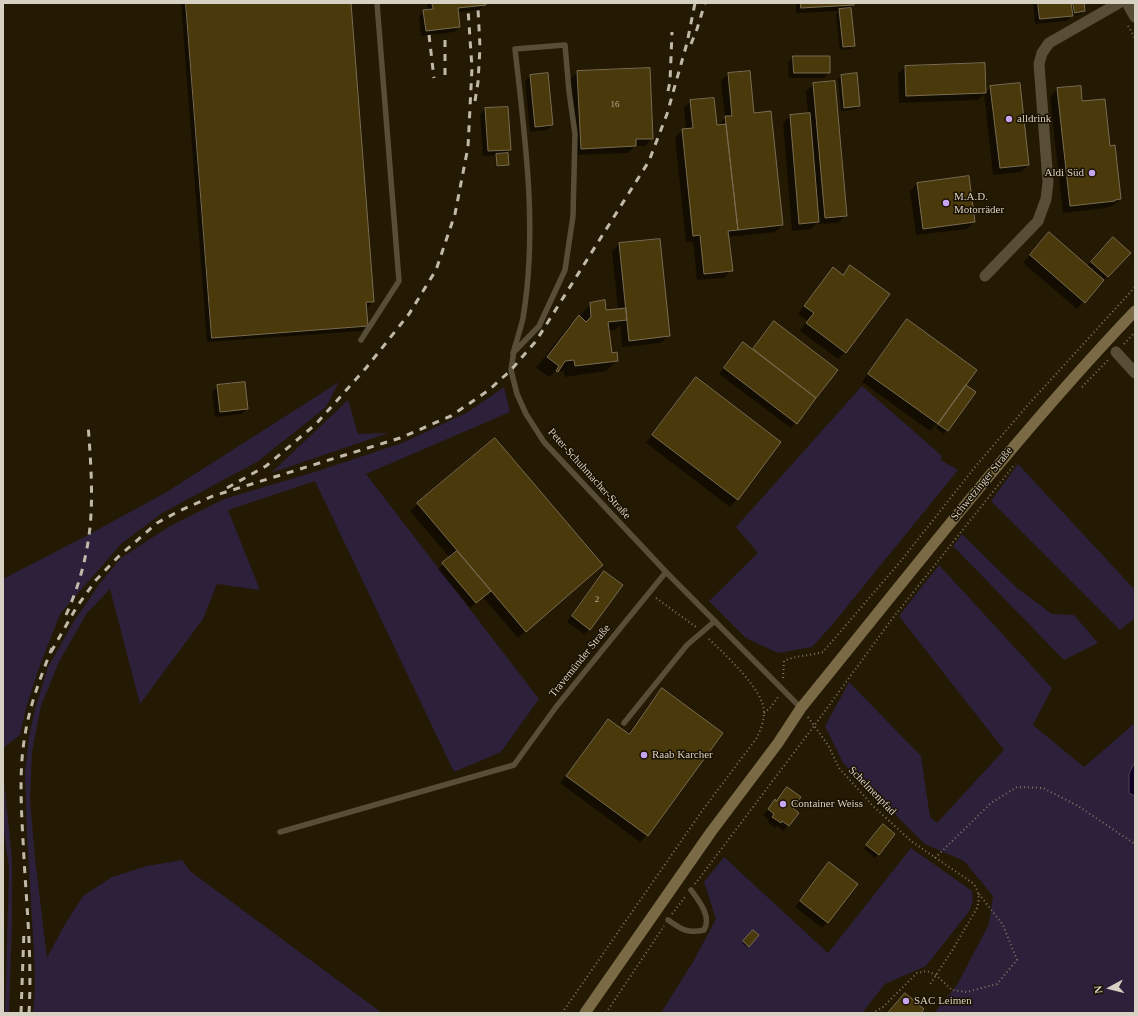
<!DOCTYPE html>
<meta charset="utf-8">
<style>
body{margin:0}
#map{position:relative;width:1138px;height:1016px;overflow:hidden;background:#241a03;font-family:Georgia,serif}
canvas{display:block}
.frame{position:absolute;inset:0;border:4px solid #d7d1c3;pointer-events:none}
.north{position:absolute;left:1090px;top:968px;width:40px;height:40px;-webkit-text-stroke:3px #1b1100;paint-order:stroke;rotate:263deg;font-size:11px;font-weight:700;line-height:16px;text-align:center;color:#d7d1c3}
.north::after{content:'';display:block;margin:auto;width:14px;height:18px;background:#d7d1c3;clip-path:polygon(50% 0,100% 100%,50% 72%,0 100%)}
</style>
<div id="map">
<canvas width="1138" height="1016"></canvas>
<div class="frame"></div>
<div class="north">N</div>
</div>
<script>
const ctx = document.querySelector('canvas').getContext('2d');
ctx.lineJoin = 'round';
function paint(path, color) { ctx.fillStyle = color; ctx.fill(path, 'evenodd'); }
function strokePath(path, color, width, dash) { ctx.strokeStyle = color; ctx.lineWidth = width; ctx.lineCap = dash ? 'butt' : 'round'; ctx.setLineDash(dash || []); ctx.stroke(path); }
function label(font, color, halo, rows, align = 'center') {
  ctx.font = font + ' Georgia,serif'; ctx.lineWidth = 3; ctx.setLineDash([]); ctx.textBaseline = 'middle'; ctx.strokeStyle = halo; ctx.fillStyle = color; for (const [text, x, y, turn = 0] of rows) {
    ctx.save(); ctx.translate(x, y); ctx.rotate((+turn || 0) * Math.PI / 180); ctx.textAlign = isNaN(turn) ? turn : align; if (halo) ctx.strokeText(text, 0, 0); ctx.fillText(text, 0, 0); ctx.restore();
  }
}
const green = new Path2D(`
 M339,382L326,407L257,462L162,513L121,544L60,614L39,668L26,708L20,735L3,748V579L86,536L165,493Z
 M862,386L941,455V460L958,470L832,625L812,647L778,653L746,638L709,601L758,553L736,527Z
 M504,387L510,412L366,474L539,699L501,752L454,772L315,481L228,510L260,590L217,584L203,619L140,704L110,589L87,613L59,662L41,706L32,752L30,800L35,858L47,958L64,926L83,896L112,877L147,866L182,860L190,871L382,1013H33L35,986L34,954L27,834L25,772L29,736L35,709L48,667L74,621L100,583L121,558L170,526L224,499L321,470L402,443L468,412Z
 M348,400L358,434L388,433L271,473Z
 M1018,464L1135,590V618L1120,630L991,501Z
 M962,534L1017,588L1052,614L1074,615L1098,643L1064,660L953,546Z
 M939,565L1052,688L1033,725L1084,767L1135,723V762L1129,774V793L1135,796V1013H934L957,985L989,924L993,896L964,861L925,844L843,763L825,726L849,682L921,756L930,817L937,823L1004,750L899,616Z
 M3,771L12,859V924L9,1013H5L9,869L3,824Z
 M911,848L972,891L973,900L970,910L926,966L885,984L862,1013H661L694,960L716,919L704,882L724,857L828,953Z`);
const water = new Path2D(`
 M1135,762V796L1129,793V774Z`);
const shadow = new Path2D(`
 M181,3H350L373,301L368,307H365L367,325L361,331L207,342Z
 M427,3H485V4L479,10L458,12L459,27L454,32L421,36L419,16L424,11H428Z
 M796,3H853V5L850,8L854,45L851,49L840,50L836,14L839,11L796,13Z
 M1033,3H1083L1084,11L1081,14L1072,16L1066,21L1035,24Z
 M794,57L829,72L824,78H789L788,62Z
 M984,64L985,93L991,87L1028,165L1021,172L993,175L984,94L978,100L899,103L898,74L905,67Z
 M578,72L652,138L645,146H635L628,153L574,155L570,79Z
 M749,72L753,114L782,225L775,232L728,237L731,270L724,278L697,280L693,242H686L675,138L682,130H686L684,108L691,101L716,126L719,125L725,118L721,81L728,74Z
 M547,74L552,125L547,130L530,132L525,81L530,76Z
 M841,76L859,106L856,109L841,111L838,79Z
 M814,84L846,215L838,223L818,224V222L811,229L792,231L783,123L790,116L808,114L806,91Z
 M1080,87L1082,102L1109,147L1120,199L1112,206L1106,208L1063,213L1050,97L1057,89Z
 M485,109L510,149L505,154L508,164L507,166L496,167L495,155L483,156L480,115Z
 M917,184L974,222L967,229L916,235L910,191Z
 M1113,238L1129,253L1077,309L1023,263L1042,241L1087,266Z
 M619,244L668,336L661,343L622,347L620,325L615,330L608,331L611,354L617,360L606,371L565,377L564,371L555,372L549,377L536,368L568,327L591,304L605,311L618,310L612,251Z
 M850,266L845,352L838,359L800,331L807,321L798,314L826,276L833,269L842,275Z
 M907,321L962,389L975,392L944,434L936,428L939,424L938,423L930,431L862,382L900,328Z
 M769,328L836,370L791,428L719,374L743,343L752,350Z
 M696,379L780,442L737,499L730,507L646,443L689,386Z
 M218,386L247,409L242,414L215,417L212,392Z
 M495,439L602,565L518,638L483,597L470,608L438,569L450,558L410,511Z
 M605,572L590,629L584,634L567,622L599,578Z
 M662,689L647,835L640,842L560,783L601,727L608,720L627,734L655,696Z
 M787,788L791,808L798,813L783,831L777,826L775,828L767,822L769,820L763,815Z
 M879,829L878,854L875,858L864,849Z
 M829,864L827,922L822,928L795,907Z
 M753,931L758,935L747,947L742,943Z`);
const building = new Path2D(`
 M186,3H351L374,302H366L368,326L212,338Z
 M432,3H486V5L458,8L460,27L426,31L423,10L433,9Z
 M801,3H854V5L801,8Z
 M1038,3H1071L1073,16L1040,19Z
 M1073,3H1084L1085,11L1075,13Z
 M851,8L855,46L843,47L839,9Z
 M793,56H830V73H794Z
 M985,63L986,93L906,96L905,66Z
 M650,68L653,139H636V146L581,149L577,71Z
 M750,71L754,113L771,111L783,225L738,230L725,116H732L728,73Z
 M548,73L553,125L535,127L530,75Z
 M857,73L860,106L844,108L841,75Z
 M835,81L847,216L825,218L813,83Z
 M1020,83L1029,165L1000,168L990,86Z
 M1081,86L1082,101L1105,99L1110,146L1115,145L1121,199L1115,200V201L1070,206L1057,88Z
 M714,98L717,125L726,124L738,230L728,231L733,271L704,274L700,235L693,236L682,129L693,128L690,100Z
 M508,107L511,150L488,151L485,108Z
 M810,113L819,222L799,224L790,115Z
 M508,153L509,165L497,166L496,154Z
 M969,176L975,222L923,229L917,183Z
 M1049,232L1104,280L1085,303L1030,255Z
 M1113,237L1131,253L1108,277L1091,262Z
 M660,239L670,336L629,341L619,243Z
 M850,265L890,294L846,353L806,323L814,313L804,306L833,267L843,275Z
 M605,300L606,310L626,308L627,320L608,322L612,353L617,352L618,361L575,366L574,360L565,361L558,372L556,371L559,366L547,357L579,315L586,322L591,317L590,303Z
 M907,319L977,370L938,424L868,374Z
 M774,321L838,370L816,398L753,349Z
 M743,342L816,398L797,424L724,368Z
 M696,377L781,442L738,500L652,435Z
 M245,382L248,409L220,412L217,385Z
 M966,385L976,392L948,431L938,424Z
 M495,438L603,565L526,632L417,503Z
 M457,551L491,591L476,603L442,563Z
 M604,571L623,585L590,630L572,616Z
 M662,688L723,733L648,836L566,776L608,719L629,734Z
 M787,787L801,797L793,808L799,813L789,826L782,821L781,823L772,817L774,814L768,809L775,799L776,801Z
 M883,824L895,834L879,855L866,845Z
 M829,862L858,884L828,923L800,901Z
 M753,930L759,935L749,947L743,941Z
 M905,993L924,1009L921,1013H888Z`);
const path = new Path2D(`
 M1128,26L1135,38
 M1124,344L1135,332
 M1082,387L1108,360
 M656,598L696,627
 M783,678L784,661C796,655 810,656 823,652L900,562L975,467L1027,406L1135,287
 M764,713L771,707L778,697
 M808,717L828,745L839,768L873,806L911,841L974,884C979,893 980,898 977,908L953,949L929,986
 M935,858L991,803L1017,787L1043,788L1078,806L1135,844
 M695,884L814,726L892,619L1015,464
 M672,914L685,897
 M562,1013L702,811L756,739C760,731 764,722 764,713C765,690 724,654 708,638
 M606,1013L664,926
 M872,1013L882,1008L917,973L927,971L936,975L952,990L967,992L997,984L1017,960L1003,925L979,894`);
const service = new Path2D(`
 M361,340L399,281L377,3
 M513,353L539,326L565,270L573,216L575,134L569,91L565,45L515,49C525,138 538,229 523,318C521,328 517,339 514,350L511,370L517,394L526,414L544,442L666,572L801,708
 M624,723L687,645L715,621
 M280,832L514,765L556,707L666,572
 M668,920C681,929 687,934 704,930C712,917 699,901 691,890`);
const minor = new Path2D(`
 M1127,3L1135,17
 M985,276L1038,221L1046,199L1048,182L1039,64L1042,53L1049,43L1119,3
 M1116,352L1135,373`);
const secondary = new Path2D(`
 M585,1013L711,832L778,743L801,708C910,574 1016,436 1135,311`);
const rail = new Path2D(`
 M429,35L434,78
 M445,40V77
 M691,44L697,29L705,3
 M668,91L670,82L672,32
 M475,101L478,82L480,47L478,9
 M227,488L266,466L316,424L366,368L409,314L436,270L455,214L468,147L472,68L468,9
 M66,615C75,595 82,574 86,553C95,511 91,466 88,424
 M51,652L76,608L96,580L118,557L157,523L179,511L213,496L400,438L451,416L489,390L511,370L536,341L649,161L667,114L687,43L695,3
 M21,1013L24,931
 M29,1013C32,961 27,910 24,859C22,818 18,775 25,735C30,704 41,676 52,648`);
const markers = [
 [1009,119,4,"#c7a6ef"],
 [1092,173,4,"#c7a6ef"],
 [946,203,4,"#c7a6ef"],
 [644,755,4,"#c7a6ef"],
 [783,804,4,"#c7a6ef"],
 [906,1001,4,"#c7a6ef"]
];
const numberNames = [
 ["16",615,105],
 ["2",597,600]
];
const poiNames = [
 ["alldrink",1017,119],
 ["Aldi Süd",1084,173,"right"],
 ["M.A.D.",954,197],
 ["Motorräder",954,210],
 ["Raab Karcher",652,755],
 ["Container Weiss",791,804],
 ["SAC Leimen",914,1001]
];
const streetNames = [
 ["Peter-Schuhmacher-Straße",589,474,48],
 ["Schwetzinger Straße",982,484,-51],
 ["Travemünder Straße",580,661,-51],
 ["Schelmenpfad",872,791,46]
];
paint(green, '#2c203b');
paint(water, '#100022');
strokePath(water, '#4c3f52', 1);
paint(shadow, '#0007');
paint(building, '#4a390a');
strokePath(building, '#786c52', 1);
strokePath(path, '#7e7664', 2, [1, 3]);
strokePath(service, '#584e38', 5.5);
strokePath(minor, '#584e38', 11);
strokePath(secondary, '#7a6a46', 11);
strokePath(rail, '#c1baab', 3, [7, 7]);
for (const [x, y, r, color] of markers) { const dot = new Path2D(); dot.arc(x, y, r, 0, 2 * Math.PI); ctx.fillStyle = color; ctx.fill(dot); strokePath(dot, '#1b1100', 1.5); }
label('9px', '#b4ab95', null, numberNames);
label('11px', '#d7d1c3', '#1b1100', poiNames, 'left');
label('11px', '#d7d1c3', '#1b1100', streetNames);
</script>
